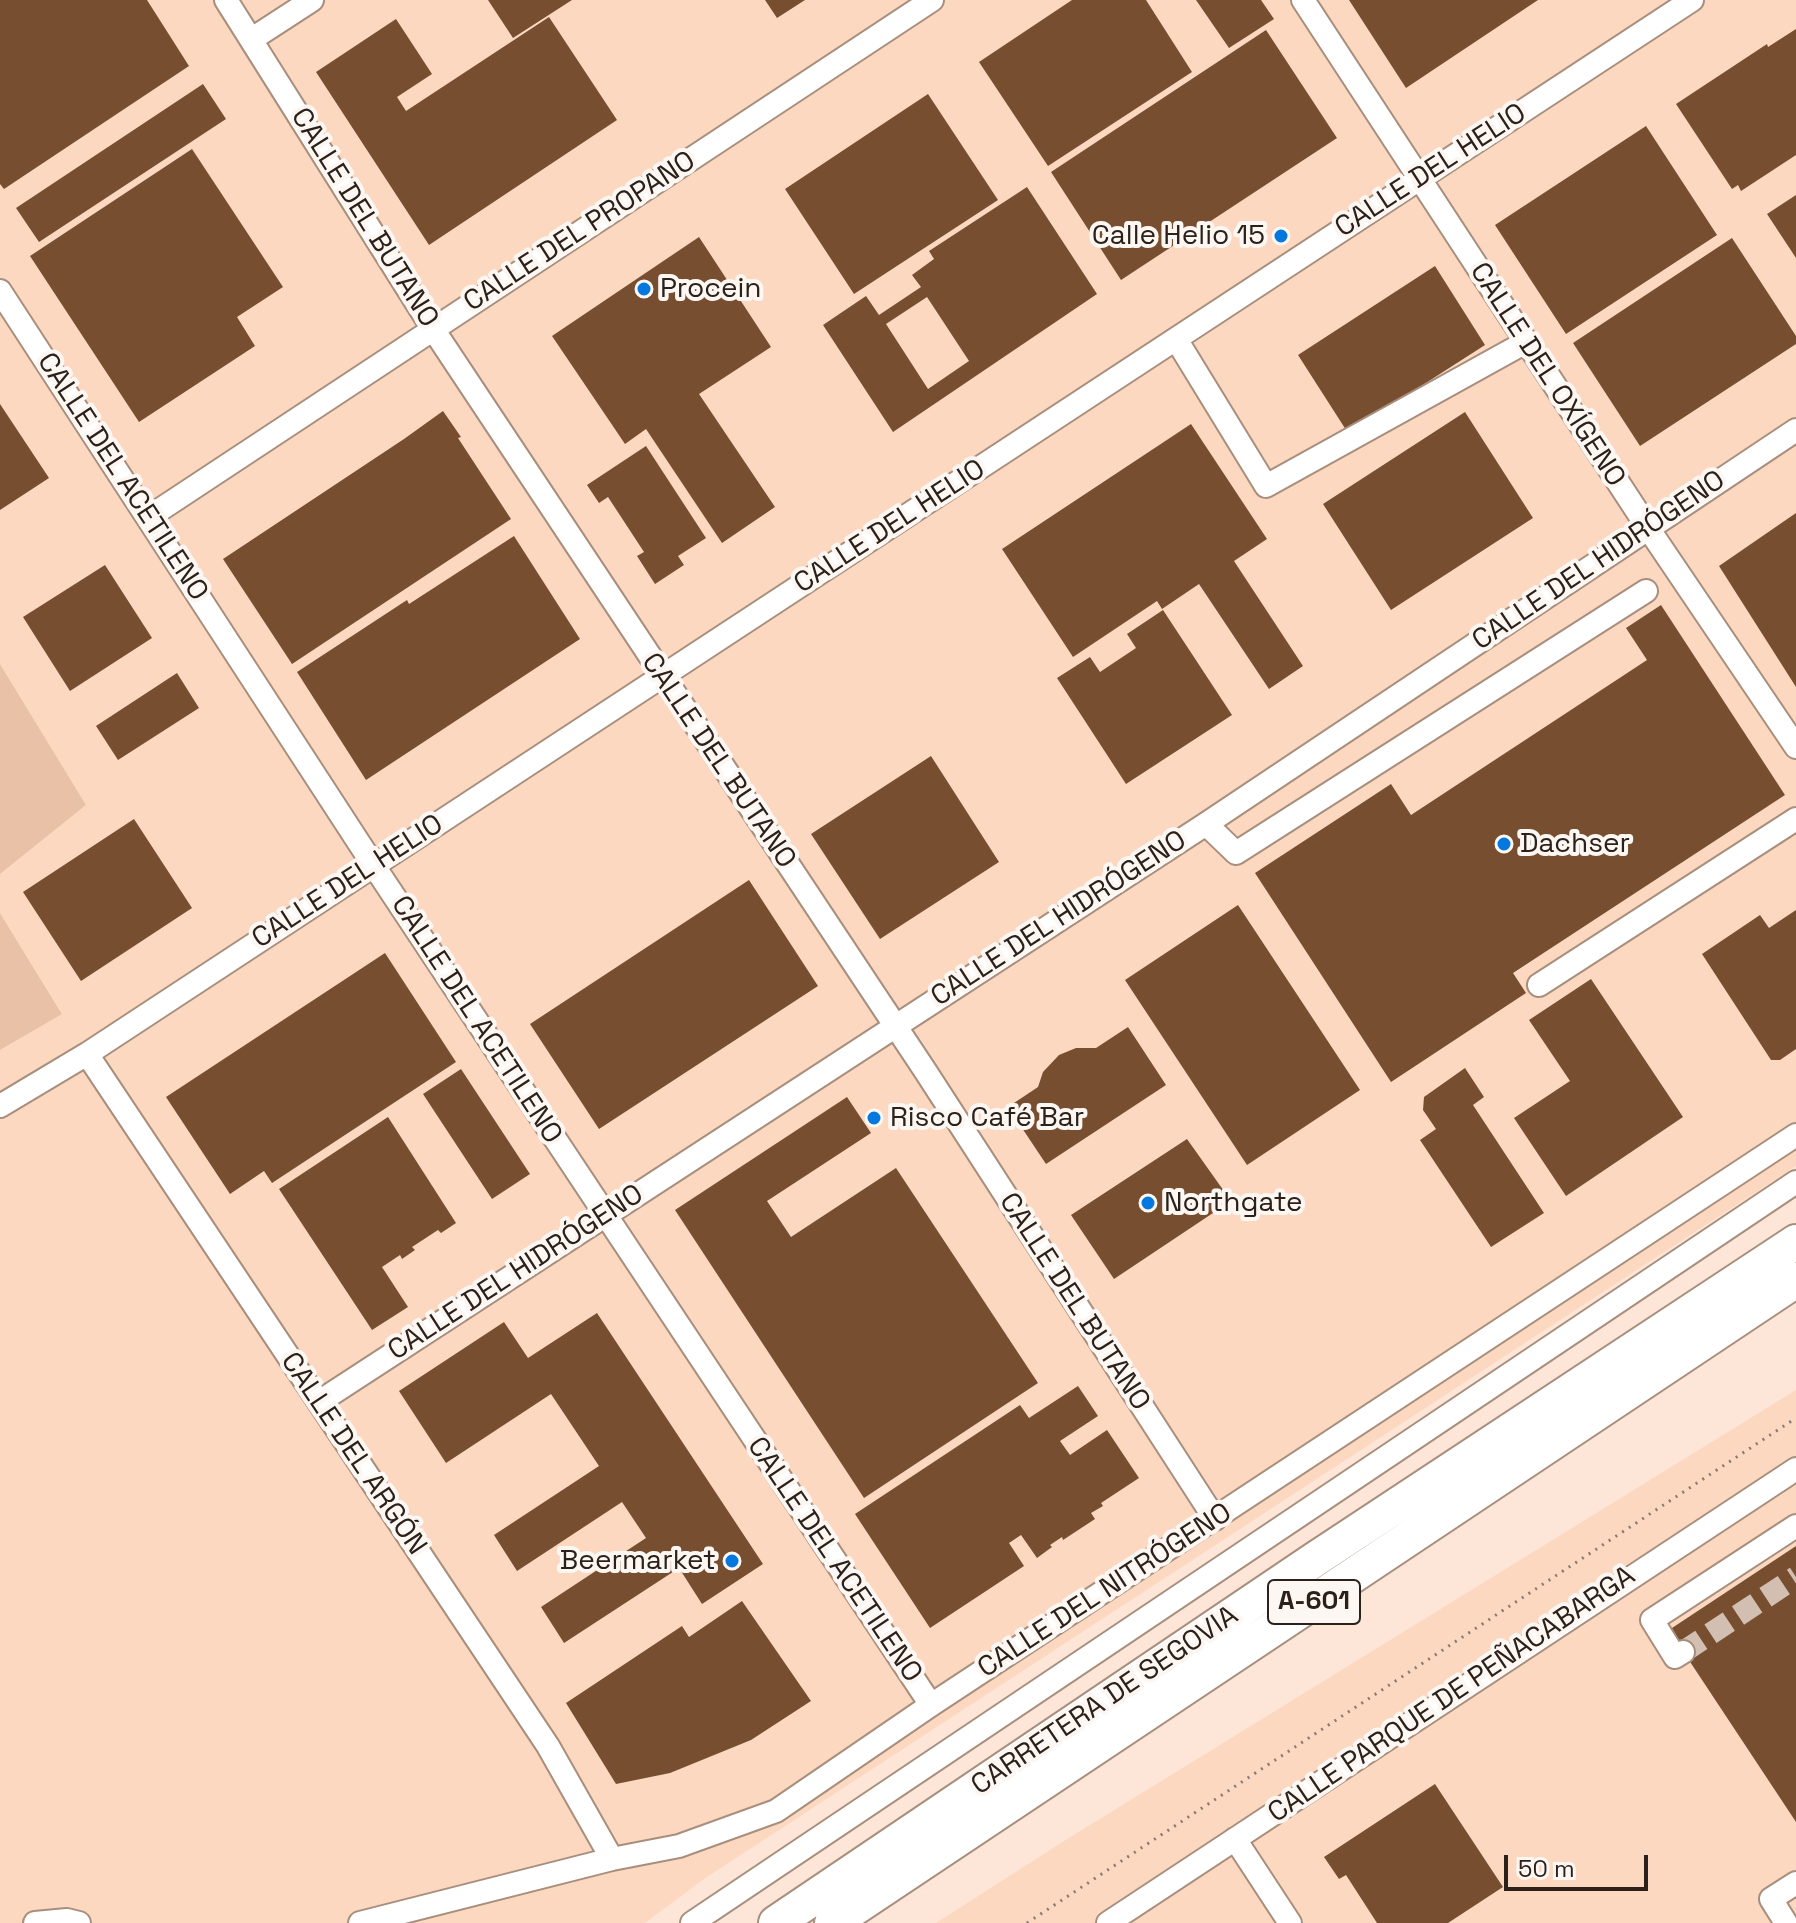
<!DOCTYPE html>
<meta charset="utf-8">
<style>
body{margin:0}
#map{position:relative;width:1796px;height:1923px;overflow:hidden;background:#fde6d7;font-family:"Space Grotesk",sans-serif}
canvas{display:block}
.scale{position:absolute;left:1504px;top:1855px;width:144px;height:36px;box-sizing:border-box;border:4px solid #2b211a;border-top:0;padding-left:10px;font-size:24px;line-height:28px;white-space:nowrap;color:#2b211a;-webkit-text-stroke:6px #fdf7f3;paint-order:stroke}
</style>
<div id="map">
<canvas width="1796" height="1923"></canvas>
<div class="scale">50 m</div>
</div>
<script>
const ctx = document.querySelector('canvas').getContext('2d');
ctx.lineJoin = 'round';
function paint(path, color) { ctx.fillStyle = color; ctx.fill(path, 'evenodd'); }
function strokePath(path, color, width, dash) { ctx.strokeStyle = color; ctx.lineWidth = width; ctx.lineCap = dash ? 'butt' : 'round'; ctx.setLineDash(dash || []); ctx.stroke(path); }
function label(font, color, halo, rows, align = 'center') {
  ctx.font = font + ' "Space Grotesk",sans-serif'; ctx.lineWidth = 8; ctx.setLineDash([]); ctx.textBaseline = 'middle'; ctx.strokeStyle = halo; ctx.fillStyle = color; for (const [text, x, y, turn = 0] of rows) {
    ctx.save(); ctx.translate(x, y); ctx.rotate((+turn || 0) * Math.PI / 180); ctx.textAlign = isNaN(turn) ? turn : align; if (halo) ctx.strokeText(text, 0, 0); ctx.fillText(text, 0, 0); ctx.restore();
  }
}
const built = new Path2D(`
 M0,0H1796V1166L704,1879L645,1923H0V1050L62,1013L0,913V874L86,805L0,664Z
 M1796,1390V1923H936L1064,1841Z`);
const green = new Path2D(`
 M0,664L86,805L0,874Z
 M0,913L62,1014L0,1050Z`);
const building = new Path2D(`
 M0,0H147L189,66L4,189L0,184Z
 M488,0H572L513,38Z
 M765,0H805L777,18Z
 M1072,0H1146L1192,72L1048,166L979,62Z
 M1196,0H1261L1274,19L1229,48Z
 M1349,0H1538L1406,88Z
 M549,17L617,120L429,245L316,72L396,19L432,74L397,97L406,111Z
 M1796,29V155L1741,191L1738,185L1732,189L1676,104L1767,44L1768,47Z
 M1266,30L1337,138L1121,280L1051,172Z
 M203,84L226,119L39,242L16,208Z
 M928,94L998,200L854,294L785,189Z
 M1646,126L1717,235L1566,334L1495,225Z
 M192,149L283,287L237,317L255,346L139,422L30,256Z
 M1027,187L1097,294L893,432L823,325L866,296L879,315L921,287L912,275L934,259L929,251ZM927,297L969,361L928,389L886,324Z
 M1796,195V258L1767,214Z
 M699,237L771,347L699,394L775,507L722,543L646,429L625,444L552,336Z
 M1732,238L1796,336V344L1640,446L1573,343Z
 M1435,266L1485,345L1348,433L1298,355Z
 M0,404L49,478L0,510Z
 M443,411L461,437L458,438L511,519L292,664L223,559L404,439Z
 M1465,412L1533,518L1391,610L1323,504Z
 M1191,424L1267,539L1234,561L1303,666L1269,689L1199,584L1162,609L1157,601L1073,657L1002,549Z
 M646,446L706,538L678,556L684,565L655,584L637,556L644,552L608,497L599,503L587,485Z
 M1796,513V687L1719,566Z
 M514,536L580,639L366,780L297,672L407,600L409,604Z
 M105,565L152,638L70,691L23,617Z
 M1661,605L1785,795L1513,973L1526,993L1391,1082L1255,873L1391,784L1411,815L1647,660L1626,628Z
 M1163,610L1232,715L1126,784L1057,678L1090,657L1100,672L1136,648L1127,634Z
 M177,673L199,708L118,760L96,726Z
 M931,756L999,862L880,939L811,834Z
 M134,819L192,908L81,981L23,892Z
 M749,880L818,986L599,1129L530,1024Z
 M1238,905L1360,1090L1247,1165L1125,980Z
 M1796,910V1049L1780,1060H1771L1702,954L1760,915L1769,928Z
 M385,953L456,1062L272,1183L264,1171L230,1194L166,1097Z
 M1591,979L1683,1117L1566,1196L1514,1118L1570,1081L1529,1020Z
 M1128,1027L1166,1085L1046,1164L1008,1107L1038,1087L1043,1072L1059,1055L1076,1048H1096Z
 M1465,1068L1484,1097L1473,1105L1544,1213L1491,1247L1420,1140L1436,1129L1423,1110L1424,1097Z
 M461,1069L530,1174L492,1199L423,1094Z
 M847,1097L871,1133L767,1201L791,1237L896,1168L1038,1383L864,1498L675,1210Z
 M388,1117L456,1223L441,1233L438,1230L412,1247L415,1250L402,1259L400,1255L382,1267L408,1307L372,1330L279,1189Z
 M1187,1139L1231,1201L1114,1279L1071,1215Z
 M597,1313L763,1564L702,1604L679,1568L564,1643L541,1607L646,1538L622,1502L517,1571L494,1535L599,1466L551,1394L446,1463L399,1391L504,1322L528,1358Z
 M1078,1386L1098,1416L1060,1441L1070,1455L1107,1430L1139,1478L1101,1503L1103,1506L1091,1513L1095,1519L1063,1540L1062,1537L1050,1545L1052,1547L1037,1558L1021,1535L1009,1543L1024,1566L930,1628L855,1514L1020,1405L1029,1418Z
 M1796,1546V1822L1669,1630Z
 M742,1601L811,1701L751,1740L670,1773L616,1784L566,1703L682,1626L689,1637Z
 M1435,1784L1503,1887L1448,1923H1377L1346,1875L1339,1879L1324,1857Z`);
const minorTunnel = new Path2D(`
 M1683,1652L1796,1577`);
const path = new Path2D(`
 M1027,1923L1796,1418`);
const minor = new Path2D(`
 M226,0L433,329L926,1072L1215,1519
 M1303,0L1648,528L1796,747
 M252,39L312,0
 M0,291L374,866L931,1705
 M1176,339L1266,486L1526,342
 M149,517L932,0
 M1206,824L1236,853L1646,591
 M1539,985L1796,819
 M87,1054L548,1746L612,1859
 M0,1106L87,1054L1692,0
 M319,1402L1206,824L1796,430
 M1683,1652L1675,1657L1652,1620L1796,1526
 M1235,1839L1290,1923
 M35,1923L67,1920L79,1923
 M360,1923L612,1859L679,1846L776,1811L931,1705L1796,1135
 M692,1923L1796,1182
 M1108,1923L1796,1469
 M1786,1923L1771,1899L1796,1883`);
const highway = new Path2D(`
 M776,1923L1314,1560L1796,1242
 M832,1923L1796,1280`);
const markers = [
 [1281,236,8,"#0379e0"],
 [644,289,8,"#0379e0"],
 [1504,844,8,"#0379e0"],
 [874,1118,8,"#0379e0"],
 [1148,1203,8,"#0379e0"],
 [732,1561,8,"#0379e0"]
];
const shields = [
 [1314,1602,92]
];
const shieldNames = [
 ["A-601",1314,1602]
];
const streetNames = [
 ["CALLE DEL HELIO",1431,171,-33],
 ["CALLE DEL BUTANO",364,218,58],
 ["CALLE DEL PROPANO",580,232,-33],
 ["CALLE DEL OXÍGENO",1547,375,57],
 ["CALLE DEL ACETILENO",122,477,57],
 ["CALLE DEL HELIO",890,527,-33],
 ["CALLE DEL HIDRÓGENO",1599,561,-34],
 ["CALLE DEL BUTANO",718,761,56],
 ["CALLE DEL HELIO",348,882,-33],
 ["CALLE DEL HIDRÓGENO",1059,919,-33],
 ["CALLE DEL ACETILENO",476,1020,57],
 ["CALLE DEL HIDRÓGENO",516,1273,-33],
 ["CALLE DEL BUTANO",1074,1302,57],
 ["CALLE DEL ARGÓN",353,1454,56],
 ["CALLE DEL ACETILENO",834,1560,56],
 ["CALLE DEL NITRÓGENO",1105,1591,-33],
 ["CALLE PARQUE DE PEÑACABARGA",1452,1695,-34],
 ["CARRETERA DE SEGOVIA",1105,1701,-34]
];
const poiNames = [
 ["Calle Helio 15",1265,236,"right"],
 ["Procein",660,289],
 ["Dachser",1520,844],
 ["Risco Café Bar",890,1118],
 ["Northgate",1164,1203],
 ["Beermarket",716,1561,"right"]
];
paint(built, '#fcd8c0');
paint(green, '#e8c1a7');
paint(building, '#774e30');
strokePath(minorTunnel, '#d3bfb1', 22, [22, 11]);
strokePath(minor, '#a88e7c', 26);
strokePath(highway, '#a88e7c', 38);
strokePath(path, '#8a7a70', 3, [2, 6]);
strokePath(minor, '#fff', 22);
strokePath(highway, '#fff', 34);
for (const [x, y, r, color] of markers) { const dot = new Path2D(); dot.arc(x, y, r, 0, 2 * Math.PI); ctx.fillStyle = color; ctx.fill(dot); strokePath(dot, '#fdf7f3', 3); }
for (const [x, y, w] of shields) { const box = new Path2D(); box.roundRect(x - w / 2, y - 22, w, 44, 6); ctx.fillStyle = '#fdf7f3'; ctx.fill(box); strokePath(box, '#2b211a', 2); }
label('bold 26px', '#2b211a', null, shieldNames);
label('28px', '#2b211a', '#fdf7f3', streetNames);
label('28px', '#2b211a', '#fdf7f3', poiNames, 'left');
</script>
